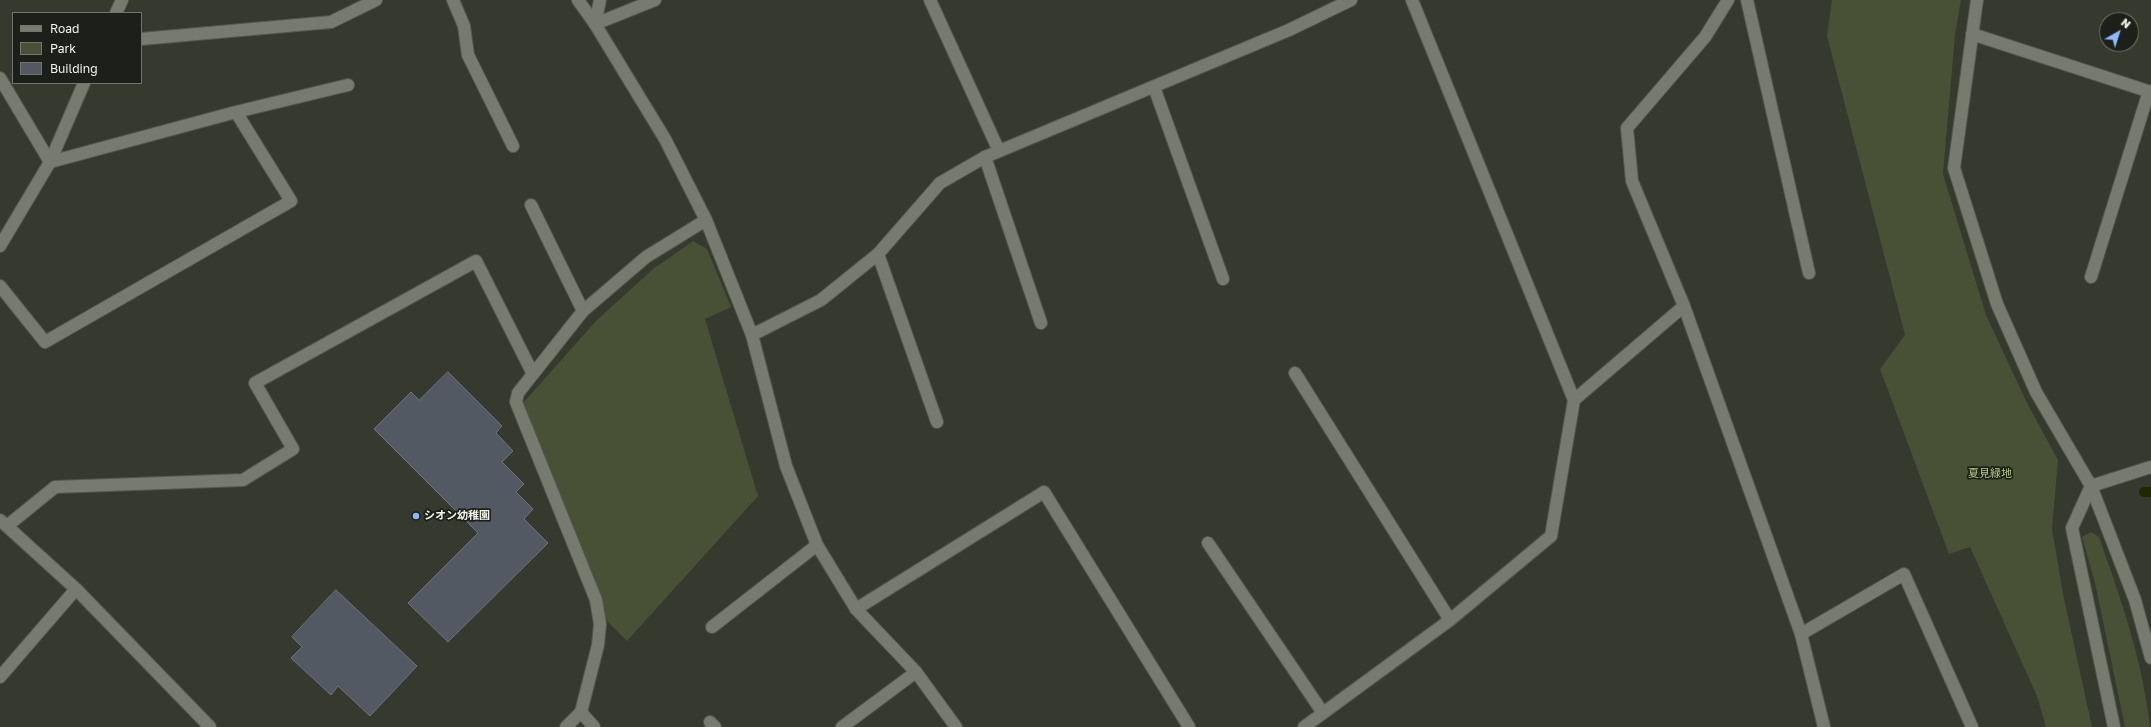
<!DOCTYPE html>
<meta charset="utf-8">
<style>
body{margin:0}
#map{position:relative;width:2151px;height:727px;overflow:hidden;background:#35392e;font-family:"Golos Text",sans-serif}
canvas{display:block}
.legend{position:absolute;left:12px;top:12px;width:130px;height:72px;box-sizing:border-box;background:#1d1f1a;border:1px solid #72746e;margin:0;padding:5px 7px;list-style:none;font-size:12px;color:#f1f3ec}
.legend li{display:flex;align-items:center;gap:8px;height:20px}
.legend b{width:20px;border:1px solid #72746e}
.north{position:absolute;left:2099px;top:12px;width:40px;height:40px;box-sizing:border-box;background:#1d1f1a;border:1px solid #72746e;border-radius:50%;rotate:39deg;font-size:11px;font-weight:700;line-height:16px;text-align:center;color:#f1f3ec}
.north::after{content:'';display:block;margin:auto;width:14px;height:18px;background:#8fb8fd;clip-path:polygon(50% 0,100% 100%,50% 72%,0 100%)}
</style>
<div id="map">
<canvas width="2151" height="727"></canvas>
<ul class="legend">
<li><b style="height:5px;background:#777b6f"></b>Road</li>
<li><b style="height:11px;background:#485135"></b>Park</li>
<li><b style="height:11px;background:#525963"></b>Building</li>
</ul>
<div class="north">N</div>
</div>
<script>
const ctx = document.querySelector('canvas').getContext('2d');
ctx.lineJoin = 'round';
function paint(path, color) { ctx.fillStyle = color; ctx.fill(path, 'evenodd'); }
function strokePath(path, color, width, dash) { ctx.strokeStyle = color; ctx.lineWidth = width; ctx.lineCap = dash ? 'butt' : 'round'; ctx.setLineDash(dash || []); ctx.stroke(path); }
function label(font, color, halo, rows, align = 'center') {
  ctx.font = font + ' "Golos Text","Noto Sans JP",sans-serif'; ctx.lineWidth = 3.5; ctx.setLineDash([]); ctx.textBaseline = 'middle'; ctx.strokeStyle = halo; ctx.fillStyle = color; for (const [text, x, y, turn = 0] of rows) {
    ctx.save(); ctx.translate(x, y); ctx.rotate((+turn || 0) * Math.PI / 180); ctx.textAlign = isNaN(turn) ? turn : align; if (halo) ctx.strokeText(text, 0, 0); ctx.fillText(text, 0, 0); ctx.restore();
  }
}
const green = new Path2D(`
 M1832,0H1961L1955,35L1943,174L1986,315L2027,403L2058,460L2052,529L2063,594L2092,727H2046L2037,696L1970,547L1949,554L1880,369L1905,335L1827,36Z
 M693,241L707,249L731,307L705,319L758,496L627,641L607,621L523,403L596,321L653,269Z
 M2091,532L2099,537C2121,599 2143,662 2150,727H2125L2095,583L2082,537Z`);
const stream = new Path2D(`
 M2144,492H2151`);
const building = new Path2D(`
 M448,372L502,426L496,433L513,451L502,462L524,484L516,492L533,509L524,519L548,543L448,642L408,603L478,533L374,429L411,392L419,400Z
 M336,590L417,666L370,716L338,686L331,695L291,658L302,647L292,637Z`);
const service = new Path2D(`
 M453,0L464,26L468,55L513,146
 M578,0L595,24
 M930,0L999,151
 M1412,0L1574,400
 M1747,0L1809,273
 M141,39L331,22L376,0
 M0,78L50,162L236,112L291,201L45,342L0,286
 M1154,87L1223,279
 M236,112L348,85
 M985,157L1041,323
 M531,205L583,311
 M878,254L937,422
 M1295,373L1450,620
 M0,520L76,589L210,727
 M7,526L55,487L243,480L293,449L255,383L476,261L533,374
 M1208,543L1323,713
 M856,609L1044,492L1189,727
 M712,627L817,545
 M1801,634L1904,574L1972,727
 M0,677L76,589
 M710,722L715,727
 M594,727L581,712L598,645L600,624L596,600L516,402L518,393L583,311L646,257L706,220
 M842,727L916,672`);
const minor = new Path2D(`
 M600,0L595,24L665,139L706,220L752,335L786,466L817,545L856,609L916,672L956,727
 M1728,0L1705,37L1627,128L1632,181L1684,306L1801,634L1824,727
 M1977,0L1954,168L1997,304L2036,392L2091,486L2135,600L2151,658
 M116,13L122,0
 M595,24L655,0
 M1972,34L2151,92
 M0,246L50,162L84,83
 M2091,277L2149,91
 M752,335L821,300L878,254L940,183L985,157L1289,30L1351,0
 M566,727L581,712
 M1304,727L1450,620L1551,536L1574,400L1684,306
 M2114,727L2072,528L2091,486L2151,467`);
const markers = [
 [416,516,4,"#8fb8fd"]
];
const parkNames = [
 ["夏見緑地",1990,474]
];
const poiNames = [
 ["シオン幼稚園",424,516]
];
paint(green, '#485135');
strokePath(stream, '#1e2805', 10);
paint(building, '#525963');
strokePath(building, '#6e747f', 1);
strokePath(service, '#54574e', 14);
strokePath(minor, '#54574e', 14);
strokePath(service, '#777b6f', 12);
strokePath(minor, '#777b6f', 12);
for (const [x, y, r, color] of markers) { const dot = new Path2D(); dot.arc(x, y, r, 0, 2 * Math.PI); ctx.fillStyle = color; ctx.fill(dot); strokePath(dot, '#1d1f1a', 1.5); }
label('11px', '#b4cb82', '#1d1f1a', parkNames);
label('bold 11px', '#f1f3ec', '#1d1f1a', poiNames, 'left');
</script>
